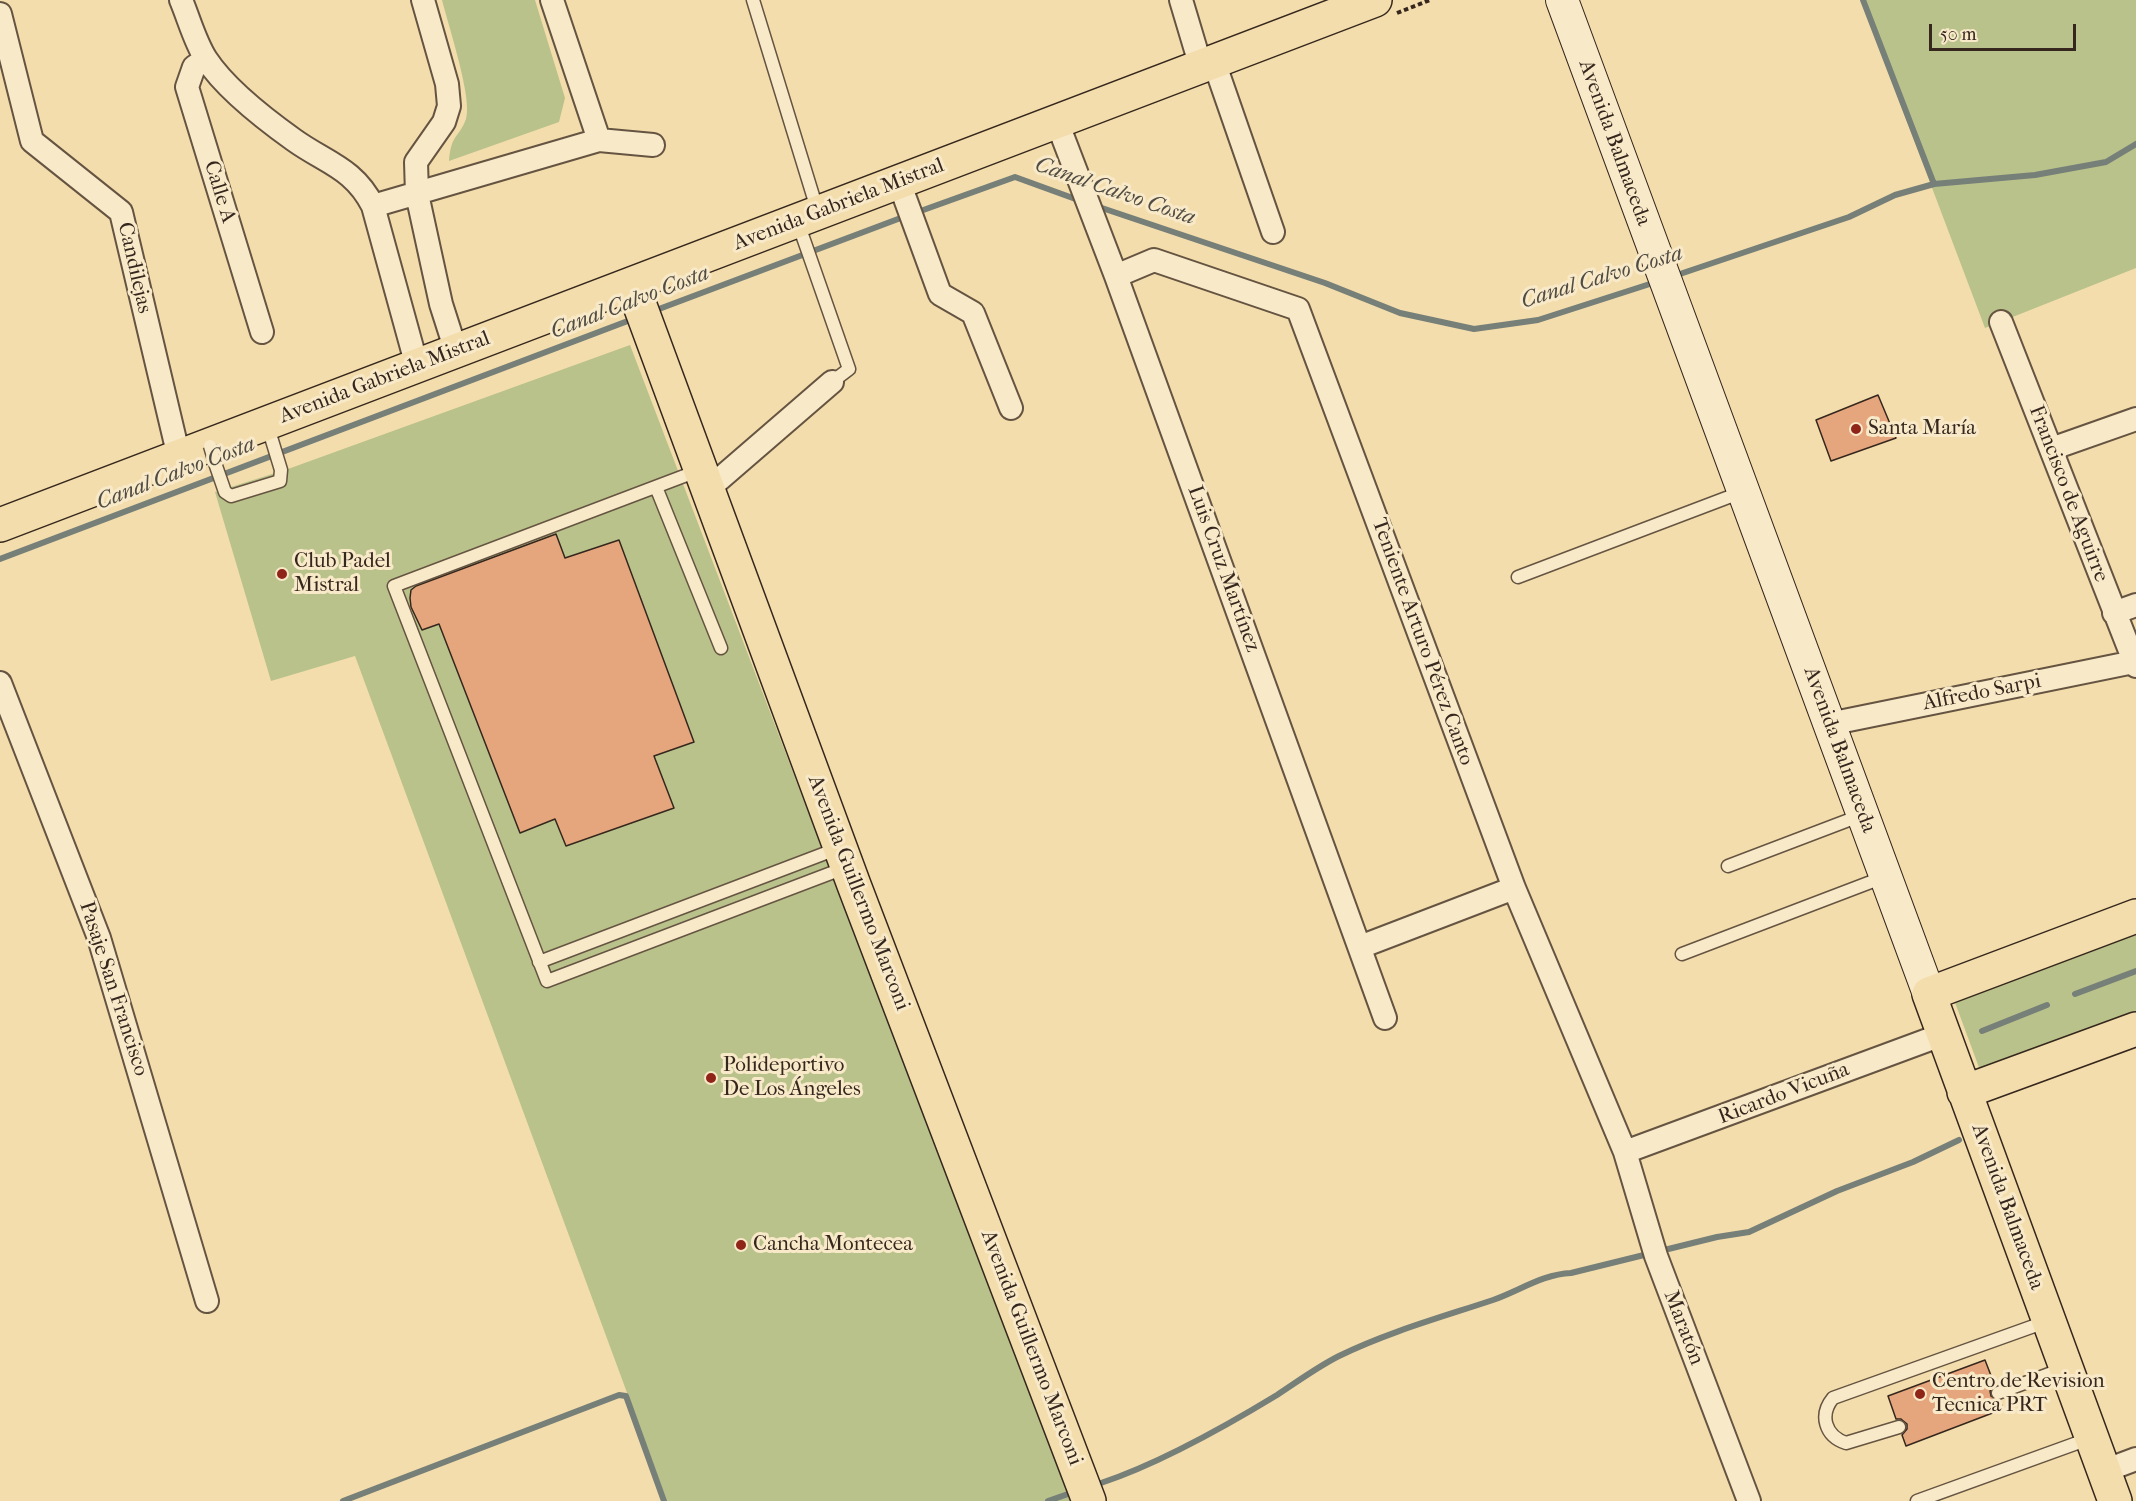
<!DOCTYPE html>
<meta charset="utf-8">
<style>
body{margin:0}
#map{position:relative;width:2136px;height:1501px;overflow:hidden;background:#f4ddac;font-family:"IM FELL French Canon",serif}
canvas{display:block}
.scale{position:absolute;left:1929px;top:24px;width:147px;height:27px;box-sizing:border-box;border:3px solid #35271d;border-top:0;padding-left:8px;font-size:18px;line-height:21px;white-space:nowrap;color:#35271d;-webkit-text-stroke:4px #f8e9c9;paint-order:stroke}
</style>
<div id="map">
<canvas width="2136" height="1501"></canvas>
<div class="scale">50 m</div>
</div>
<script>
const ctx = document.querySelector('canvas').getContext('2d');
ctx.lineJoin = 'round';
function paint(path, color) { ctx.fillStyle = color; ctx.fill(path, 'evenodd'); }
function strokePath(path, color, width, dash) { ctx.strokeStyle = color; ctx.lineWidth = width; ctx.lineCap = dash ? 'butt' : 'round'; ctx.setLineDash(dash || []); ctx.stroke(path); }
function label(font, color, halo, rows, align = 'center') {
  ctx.font = font + ' "IM FELL French Canon",serif'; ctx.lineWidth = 6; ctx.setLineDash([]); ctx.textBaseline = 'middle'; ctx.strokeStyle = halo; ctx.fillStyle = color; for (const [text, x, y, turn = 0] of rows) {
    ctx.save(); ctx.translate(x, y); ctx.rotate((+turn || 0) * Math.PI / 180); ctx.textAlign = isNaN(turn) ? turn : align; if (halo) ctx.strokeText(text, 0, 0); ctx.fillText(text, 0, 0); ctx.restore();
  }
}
const green = new Path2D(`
 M442,0H535L565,98L559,122L449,161C451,134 459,138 466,119C473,99 448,24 442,0Z
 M1861,0H2136V268L1985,328Z
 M630,345L1071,1501H667L355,656L271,681L215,492L288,469Z
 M2136,919V1022L1984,1081L1950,989Z`);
const stream = new Path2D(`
 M1863,0L1934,184
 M1096,206L1325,283L1400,313L1474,329L1538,320L1656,282
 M915,213L1015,177L1081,201
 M1674,276L1849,217L1895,195L1934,184L2035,175L2106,162L2136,144
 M651,312L906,216
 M0,559L633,319
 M2075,994L2136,971
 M1982,1031L2047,1005
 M1101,1483C1158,1464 1226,1426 1277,1395C1297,1382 1317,1367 1339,1356C1388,1332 1442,1317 1493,1300C1519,1291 1543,1274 1571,1273L1717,1237L1749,1232L1837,1191L1913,1162L1959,1140
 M343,1501L619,1395L626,1396L664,1501
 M1048,1501L1068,1494`);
const building = new Path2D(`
 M1878,395L1896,438L1831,461L1816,420Z
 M556,534L565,558L619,540L694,742L654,756L674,808L566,846L555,819L520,833L439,624L422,630L411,607L410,598L411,590L416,586Z
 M1985,1360L1995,1386L1990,1391L1991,1396L2000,1401L2003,1409L1906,1446L1902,1435L1907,1429V1424L1901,1419H1896L1888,1396Z`);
const path = new Path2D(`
 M1397,13L1430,0`);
const service = new Path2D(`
 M753,0L818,212
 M798,223L849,369L832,382
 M215,463L225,492L231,496L280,481L281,470L267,424
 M700,470L394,586L547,981L847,867
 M656,487L721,648
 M1518,577L1742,492
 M1728,866L1862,815
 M1682,954L1884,877
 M539,962L839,848
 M1998,1393L2065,1368
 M1899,1427L1846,1443C1825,1436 1819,1415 1833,1398L2048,1321
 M1917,1501L2091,1438`);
const minor = new Path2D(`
 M181,0C189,19 195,42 206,59C225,88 266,120 294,140C326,163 354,168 373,206L417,366
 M423,0L447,84L449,106L444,122L416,162L417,194L441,304L456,351
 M552,0L599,140
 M1181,0L1201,67
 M0,14L32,141L121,212L179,457
 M206,59L194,67L187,87L262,332
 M1214,62L1273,232
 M1057,122L1116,276L1385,1018
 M899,182L940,294L973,313L1011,408
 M373,206L599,140L653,145
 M1116,276L1154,260L1298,309L1514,888L1625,1152L1656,1256L1749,1501
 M2001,322L2136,666
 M2051,449L2136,419
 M707,490L832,382
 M2114,613L2136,605
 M0,683L99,938L207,1301
 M1829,724L2134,662
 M1360,947L1514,888
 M1625,1152L1944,1034
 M2104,1471L2136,1459`);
const secondary = new Path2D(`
 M1562,0L1929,994`);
const primary = new Path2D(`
 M632,284L854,885L1089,1501
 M0,525L1375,0
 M1964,1092L2136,1029
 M2115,1501L1929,994L2136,916`);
const serviceBridge = new Path2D(`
 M210,446L215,463`);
const markers = [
 [1856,429,6,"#8f2418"],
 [282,574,6,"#8f2418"],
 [711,1078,6,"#8f2418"],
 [741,1245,6,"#8f2418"],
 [1920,1394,6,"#8f2418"]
];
const streetNames = [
 ["Avenida Balmaceda",1614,143,70],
 ["Calle A",219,192,73],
 ["Avenida Gabriela Mistral",839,205,-21],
 ["Candilejas",134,268,77],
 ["Avenida Gabriela Mistral",385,378,-21],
 ["Francisco de Aguirre",2068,494,69],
 ["Luis Cruz Martínez",1223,569,70],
 ["Teniente Arturo Pérez Canto",1422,642,70],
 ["Alfredo Sarpi",1982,693,-11],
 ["Avenida Balmaceda",1839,750,70],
 ["Avenida Guillermo Marconi",858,893,69],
 ["Pasaje San Francisco",113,989,72],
 ["Ricardo Vicuña",1784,1094,-21],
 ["Avenida Balmaceda",2007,1207,70],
 ["Maratón",1683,1328,69],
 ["Avenida Guillermo Marconi",1031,1348,69]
];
const poiNames = [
 ["Santa María",1868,429],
 ["Club Padel",294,562],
 ["Mistral",294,586],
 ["Polideportivo",723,1066],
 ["De Los Ángeles",723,1090],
 ["Cancha Montecea",753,1245],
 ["Centro de Revision",1932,1382],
 ["Tecnica PRT",1932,1406]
];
const waterNames = [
 ["Canal Calvo Costa",1115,192,19],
 ["Canal Calvo Costa",1602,278,-17],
 ["Canal Calvo Costa",630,303,-21],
 ["Canal Calvo Costa",176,474,-21]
];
paint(green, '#b9c28b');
strokePath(stream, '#767f78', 6);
paint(building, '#e5a67d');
strokePath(building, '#35271d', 1.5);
strokePath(service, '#655441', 15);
strokePath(minor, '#655441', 26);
strokePath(secondary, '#35271d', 34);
strokePath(primary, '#35271d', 36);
strokePath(path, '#35271d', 4, [4.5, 3]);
strokePath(service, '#f8e9c9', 12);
strokePath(minor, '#f8e9c9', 22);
strokePath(secondary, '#f8e9c9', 32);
strokePath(primary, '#f4ddac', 33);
strokePath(serviceBridge, '#655441', 15, []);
strokePath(serviceBridge, '#f8e9c9', 12);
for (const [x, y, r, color] of markers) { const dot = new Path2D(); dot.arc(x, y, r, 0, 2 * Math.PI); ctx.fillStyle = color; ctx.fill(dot); strokePath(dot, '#f8e9c9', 2); }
label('21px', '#35271d', '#f8e9c9', streetNames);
label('21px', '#35271d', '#f8e9c9', poiNames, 'left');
label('italic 22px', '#504c43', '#f8e9c9', waterNames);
</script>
